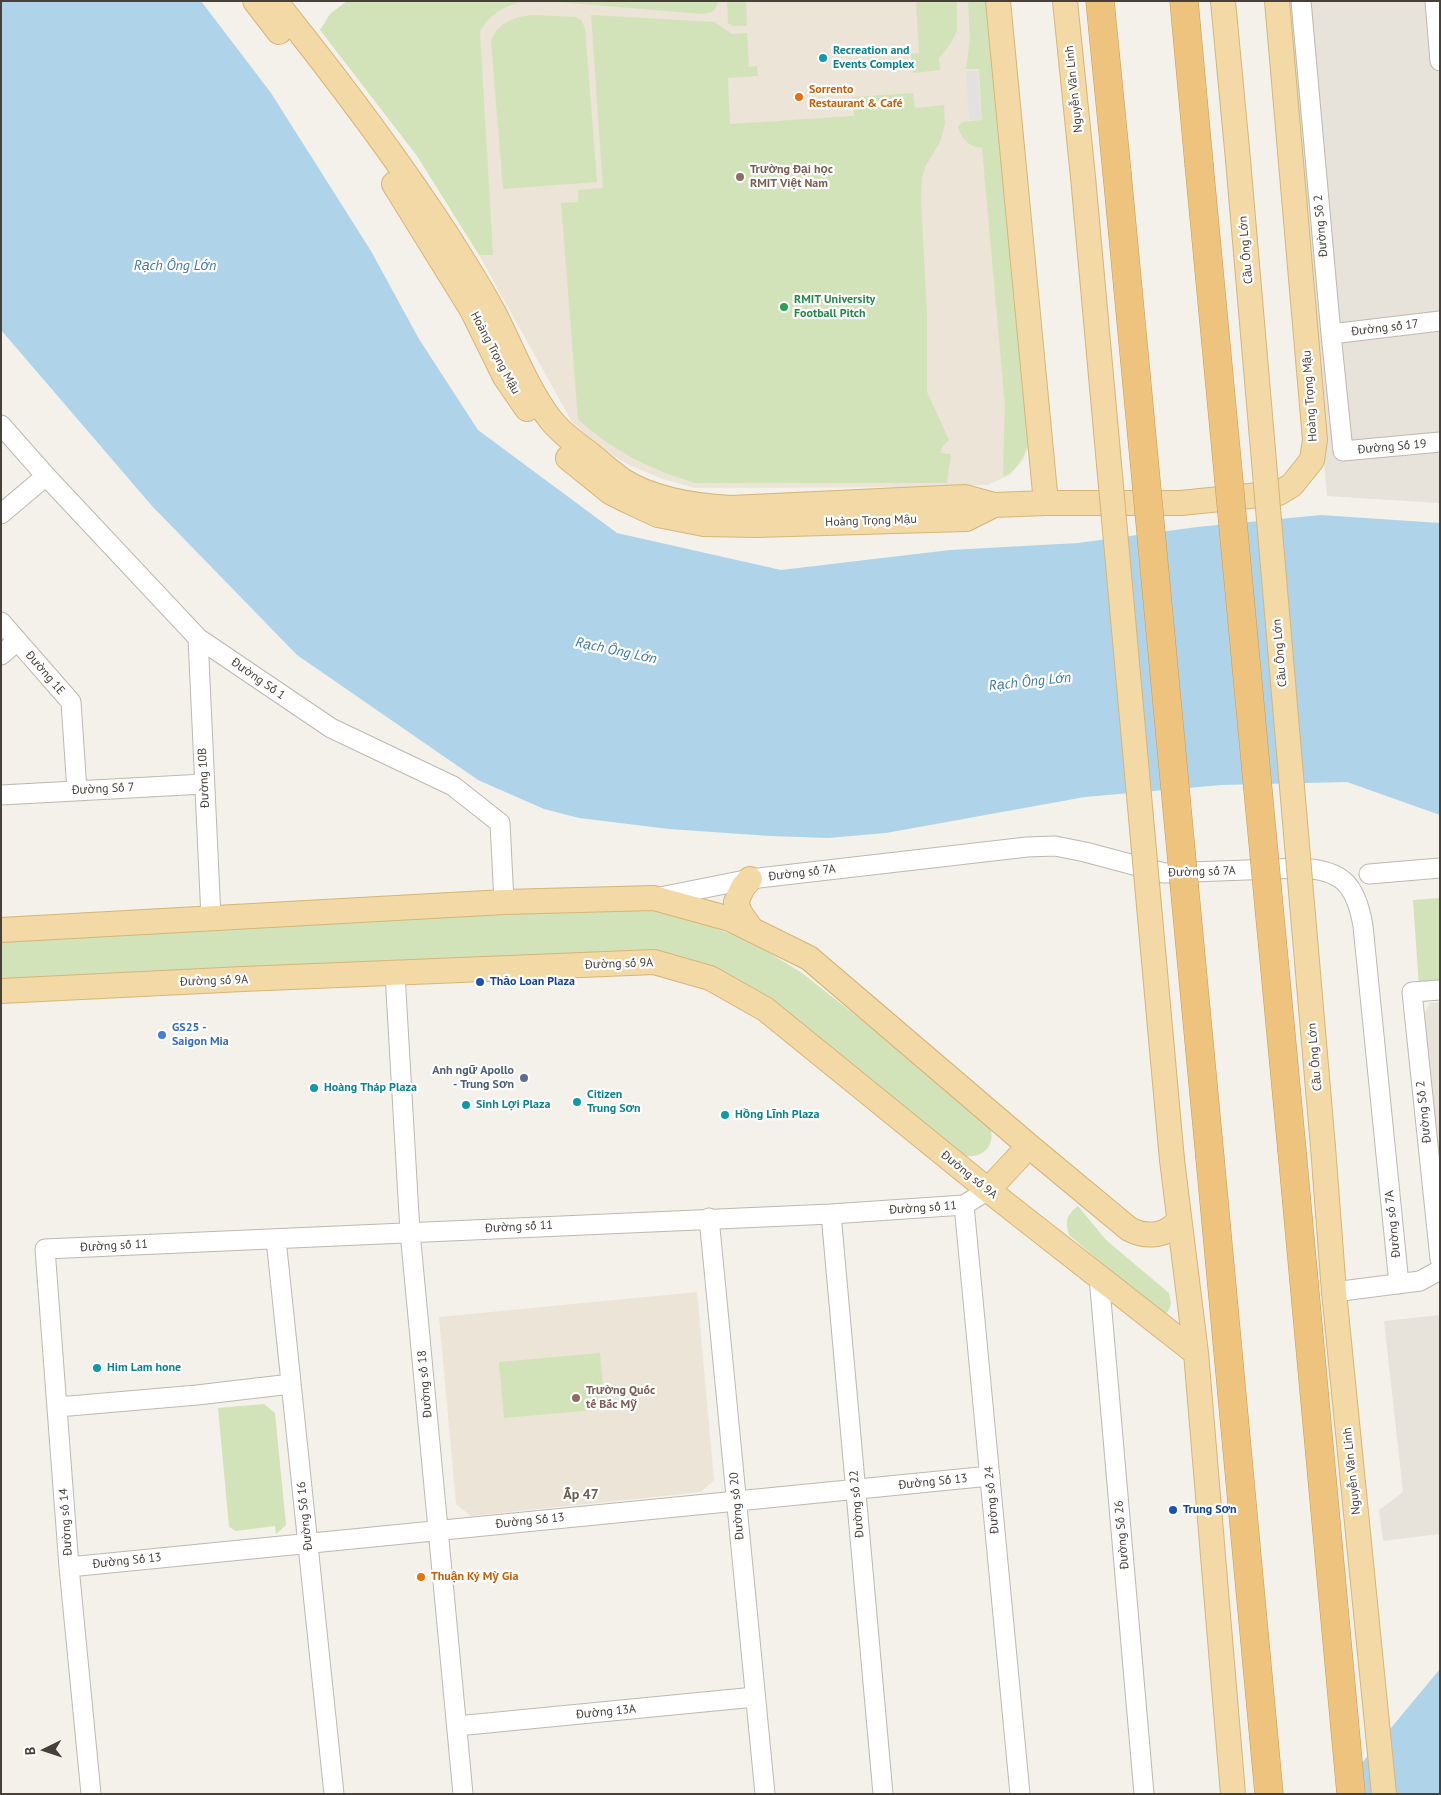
<!DOCTYPE html>
<meta charset="utf-8">
<style>
body{margin:0}
#map{position:relative;width:1441px;height:1795px;overflow:hidden;background:#f4f1eb;font-family:"PT Sans",sans-serif}
canvas{display:block}
.frame{position:absolute;inset:0;border:2px solid #47413a;pointer-events:none}
.north{position:absolute;left:20px;top:1725px;width:50px;height:50px;-webkit-text-stroke:4px #fff;paint-order:stroke;rotate:266deg;font-size:14px;font-weight:700;line-height:20px;text-align:center;color:#47413a}
.north::after{content:'';display:block;margin:auto;width:18px;height:22px;background:#47413a;clip-path:polygon(50% 0,100% 100%,50% 72%,0 100%)}
</style>
<div id="map">
<canvas width="1441" height="1795"></canvas>
<div class="frame"></div>
<div class="north">B</div>
</div>
<script>
const ctx = document.querySelector('canvas').getContext('2d');
ctx.lineJoin = 'round';
function paint(path, color) { ctx.fillStyle = color; ctx.fill(path, 'evenodd'); }
function strokePath(path, color, width, dash) { ctx.strokeStyle = color; ctx.lineWidth = width; ctx.lineCap = dash ? 'butt' : 'round'; ctx.setLineDash(dash || []); ctx.stroke(path); }
function label(font, color, halo, rows, align = 'center') {
  ctx.font = font + ' "PT Sans",sans-serif'; ctx.lineWidth = 4.5; ctx.setLineDash([]); ctx.textBaseline = 'middle'; ctx.strokeStyle = halo; ctx.fillStyle = color; for (const [text, x, y, turn = 0] of rows) {
    ctx.save(); ctx.translate(x, y); ctx.rotate((+turn || 0) * Math.PI / 180); ctx.textAlign = isNaN(turn) ? turn : align; if (halo) ctx.strokeText(text, 0, 0); ctx.fillText(text, 0, 0); ctx.restore();
  }
}
const residential = new Path2D(`
 M1283,1H1440V503L1327,496Z
 M1440,1002V1287L1420,1022L1430,1003Z
 M1440,1315V1534L1383,1541L1379,1510L1403,1492L1384,1321Z`);
const education = new Path2D(`
 M504,1H990L1032,439L1023,460L1010,475L987,485L917,487L695,488L663,479L631,466L612,455L595,443L572,422L479,255L463,39Z
 M697,1292L714,1480L701,1492L471,1516L456,1504L439,1317Z`);
const green = new Path2D(`
 M347,1H525C507,5 488,14 480,32L493,255H479L417,156L320,30L330,14Z
 M544,1H718C717,10 711,13 703,14Z
 M727,1H746L747,26H733L728,23Z
 M916,1H957V30L951,43L939,58L940,70L913,73L911,54L919,53Z
 M968,1H989L1030,439C1025,453 1019,470 1004,476L1003,473L1005,406L982,148C971,148 961,139 958,127L962,122L982,120L979,69H966L970,39Z
 M532,15L575,17L581,20L585,28L597,182L503,189L491,42C496,23 514,17 532,15Z
 M591,15L714,22L732,34L747,33L749,67L757,66L758,76L728,78L730,124L854,116L853,97L913,93L915,108L944,105L945,124L940,142L925,167L922,178L921,201L927,315V392L949,440L942,447L941,453L951,454L947,483H695C650,469 614,452 578,419L561,203L578,202V190L603,188Z
 M1440,898V985L1419,987L1413,900Z
 M623,909L653,910L693,919L733,935L768,952L802,973L986,1118C987,1121 990,1126 991,1130C995,1151 977,1160 959,1155L705,967L1,983V935Z
 M1078,1206L1106,1240L1169,1293L1171,1304L1168,1312L1161,1314L1069,1235C1065,1220 1066,1216 1078,1206Z
 M600,1353L605,1409L504,1418L499,1362Z
 M264,1404L275,1413L286,1525L276,1534L275,1526L236,1531L229,1527L218,1408Z`);
const parking = new Path2D(`
 M966,71H978L981,119L969,120Z`);
const water = new Path2D(`
 M1,1H201L271,93L371,251L419,339L478,430L617,533L781,570L950,550L1078,543L1197,527L1321,515L1440,523V815L1347,782L1222,785L1085,797L886,833L828,838L770,836L669,829L579,818L544,809L478,780L297,655L152,506L1,330Z
 M1440,1669V1794H1336Z`);
const minor = new Path2D(`
 M1301,1L1331,334L1343,451L1440,442
 M1435,1L1440,61
 M1331,334L1440,321
 M1,425L46,476L198,638L331,728L453,786L500,823L504,902
 M1,514L46,476
 M1,622L71,702L77,791
 M198,638L211,918
 M1,655L17,641
 M1,795L204,784
 M1369,874L1440,868
 M655,898L750,879L1027,847L1055,846L1085,852L1164,873L1301,868C1343,870 1356,885 1363,926L1399,1284
 M395,974L410,1232L463,1794
 M1440,990L1412,992L1440,1259
 M964,1205L1020,1794
 M831,1214L883,1794
 M709,1218L765,1794
 M276,1239L334,1794
 M1099,1277L1144,1794
 M1334,1292L1420,1281L1440,1270
 M58,1407L197,1395L291,1384
 M69,1567L990,1476
 M457,1726L755,1697
 M91,1794L69,1567L45,1249L831,1214L964,1205L988,1190`);
const major = new Path2D(`
 M255,1L279,32
 M275,1C336,77 394,154 447,235C463,260 480,287 494,313C512,348 526,387 550,419C561,433 576,444 590,454C600,463 611,472 622,480C653,500 695,506 731,508L965,497L994,505L1046,503H1181L1279,493L1292,485L1312,460L1315,440L1277,1
 M998,1L1046,503
 M1065,1L1083,177
 M1223,1L1238,160
 M394,184L472,310L505,377L527,409
 M568,458L610,492L630,502L658,515L704,524L755,525L966,519L994,505
 M750,879L743,887L736,902L740,913L752,930
 M1,930L504,902L654,898L730,919L809,958L1029,1146L1129,1229C1146,1238 1168,1237 1179,1219
 M1,991L243,979L654,962L710,978L765,1009L988,1190L1196,1353
 M1323,1147L1334,1292L1384,1794
 M1172,1160L1196,1353L1233,1794
 M988,1190L1029,1146`);
const highway = new Path2D(`
 M1100,1L1117,173
 M1184,1L1199,164
 M1292,1151L1351,1794
 M1210,1158L1269,1794`);
const majorBridge = new Path2D(`
 M1238,160L1323,1147
 M1083,177L1172,1160`);
const highwayBridge = new Path2D(`
 M1199,164L1292,1151
 M1117,173L1210,1158`);
const markers = [
 [823,58,5,"#0f9aa8"],
 [799,97,5,"#e8710a"],
 [740,177,5,"#8d6e63"],
 [784,307,5,"#2e9e5b"],
 [480,982,5,"#1a4fb4"],
 [162,1035,5,"#3f7fe0"],
 [524,1078,5,"#5c6f8a"],
 [314,1088,5,"#0f9aa8"],
 [577,1102,5,"#0f9aa8"],
 [466,1105,5,"#0f9aa8"],
 [725,1115,5,"#0f9aa8"],
 [97,1368,5,"#0f9aa8"],
 [576,1398,5,"#8d6e63"],
 [1173,1510,5,"#1a4fb4"],
 [421,1577,5,"#e8710a"]
];
const cultureNames = [
 ["Recreation and",833,51],
 ["Events Complex",833,65],
 ["Hoàng Tháp Plaza",324,1088],
 ["Citizen",587,1095],
 ["Trung Sơn",587,1109],
 ["Sinh Lợi Plaza",476,1105],
 ["Hồng Lĩnh Plaza",735,1115],
 ["Him Lam hone",107,1368]
];
const streetNames = [
 ["Nguyễn Văn Linh",1074,89,-96],
 ["Đường Số 2",1321,226,-95],
 ["Cầu Ông Lớn",1246,250,-95],
 ["Đường số 17",1385,328,-7],
 ["Hoàng Trọng Mậu",495,353,62],
 ["Hoàng Trọng Mậu",1310,396,-94],
 ["Đường Số 19",1392,447,-5],
 ["Hoàng Trọng Mậu",871,521,-2],
 ["Cầu Ông Lớn",1280,653,-95],
 ["Đường 1E",45,673,49],
 ["Đường Số 1",258,679,35],
 ["Đường 10B",204,778,-93],
 ["Đường Số 7",103,789,-3],
 ["Đường số 7A",1202,872,-2],
 ["Đường số 7A",802,873,-7],
 ["Đường số 9A",619,964,-2],
 ["Đường số 9A",214,981,-2],
 ["Cầu Ông Lớn",1315,1057,-95],
 ["Đường Số 2",1424,1112,-96],
 ["Đường số 9A",969,1175,39],
 ["Đường số 11",923,1208,-4],
 ["Đường số 7A",1393,1224,-96],
 ["Đường số 11",519,1227,-3],
 ["Đường số 11",114,1246,-3],
 ["Đường số 18",425,1384,-95],
 ["Nguyễn Văn Linh",1352,1471,-96],
 ["Đường Số 13",933,1482,-6],
 ["Đường số 24",992,1500,-95],
 ["Đường số 22",857,1504,-95],
 ["Đường số 20",737,1506,-95],
 ["Đường Số 16",305,1516,-96],
 ["Đường Số 13",530,1521,-6],
 ["Đường số 14",66,1522,-94],
 ["Đường Số 26",1122,1535,-95],
 ["Đường Số 13",127,1561,-6],
 ["Đường 13A",606,1712,-6]
];
const foodNames = [
 ["Sorrento",809,90],
 ["Restaurant & Café",809,104],
 ["Thuận Ký Mỳ Gia",431,1577]
];
const educationNames = [
 ["Trường Đại học",750,170],
 ["RMIT Việt Nam",750,184],
 ["Trường Quốc",586,1391],
 ["tế Bắc Mỹ",586,1405]
];
const leisureNames = [
 ["RMIT University",794,300],
 ["Football Pitch",794,314]
];
const transitNames = [
 ["Thảo Loan Plaza",490,982],
 ["Trung Sơn",1183,1510]
];
const shopNames = [
 ["GS25 -",172,1028],
 ["Saigon Mia",172,1042]
];
const serviceNames = [
 ["Anh ngữ Apollo",514,1071],
 ["- Trung Sơn",514,1085]
];
const waterNames = [
 ["Rạch Ông Lớn",175,266],
 ["Rạch Ông Lớn",616,651,12],
 ["Rạch Ông Lớn",1030,682,-6]
];
const neighbourhoodNames = [
 ["Ấp 47",581,1495]
];
paint(residential, '#e7e2da');
paint(education, '#ebe4d7');
paint(green, '#d2e3b9');
paint(parking, '#e3e1df');
paint(water, '#afd4e9');
strokePath(minor, '#beb8af', 21);
strokePath(major, '#d6b577', 26);
strokePath(highway, '#cc984d', 29);
strokePath(minor, '#fff', 19);
strokePath(major, '#f3d9a5', 24);
strokePath(highway, '#edc37d', 28);
strokePath(majorBridge, '#d6b577', 26, []);
strokePath(highwayBridge, '#cc984d', 29, []);
strokePath(majorBridge, '#f3d9a5', 24);
strokePath(highwayBridge, '#edc37d', 28);
for (const [x, y, r, color] of markers) { const dot = new Path2D(); dot.arc(x, y, r, 0, 2 * Math.PI); ctx.fillStyle = color; ctx.fill(dot); strokePath(dot, '#fff', 2); }
label('bold 12px', '#0d838f', '#fff', cultureNames, 'left');
label('12px', '#47413a', '#fff', streetNames);
label('bold 12px', '#c56008', '#fff', foodNames, 'left');
label('bold 12px', '#785e54', '#fff', educationNames, 'left');
label('bold 12px', '#27864d', '#fff', leisureNames, 'left');
label('bold 12px', '#164399', '#fff', transitNames, 'left');
label('bold 12px', '#366cbe', '#fff', shopNames, 'left');
label('bold 12px', '#4e5e75', '#fff', serviceNames, 'right');
label('italic 14px', '#3d7aa0', '#fff', waterNames);
label('bold 14px', '#695f52', '#fff', neighbourhoodNames);
</script>
